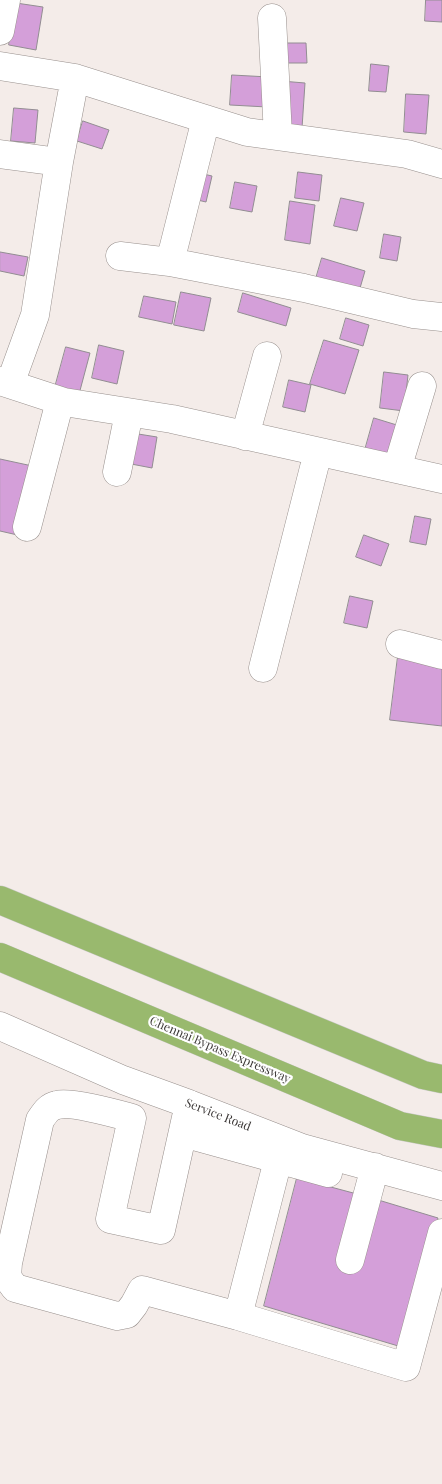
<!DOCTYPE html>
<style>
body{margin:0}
canvas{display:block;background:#f4ece9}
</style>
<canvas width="442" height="1484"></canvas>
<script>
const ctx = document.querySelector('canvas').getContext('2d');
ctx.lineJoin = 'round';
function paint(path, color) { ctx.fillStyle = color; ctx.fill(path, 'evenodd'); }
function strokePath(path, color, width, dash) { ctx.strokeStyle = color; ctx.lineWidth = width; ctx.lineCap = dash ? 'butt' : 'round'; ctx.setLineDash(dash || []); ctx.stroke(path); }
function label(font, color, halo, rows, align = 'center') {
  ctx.font = font + ' "Playfair Display",serif'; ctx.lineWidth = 4.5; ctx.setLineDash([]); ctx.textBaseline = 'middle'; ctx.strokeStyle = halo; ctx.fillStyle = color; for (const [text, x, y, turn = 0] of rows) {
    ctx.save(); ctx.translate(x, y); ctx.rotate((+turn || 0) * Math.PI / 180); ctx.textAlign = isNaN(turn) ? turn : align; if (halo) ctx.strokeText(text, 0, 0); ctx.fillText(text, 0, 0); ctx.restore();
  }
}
const building = new Path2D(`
 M426,0H442V22L425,21Z
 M16,3L43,7L36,50L9,45Z
 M280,43H306L307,63H281Z
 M371,64L389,66L386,92L369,91Z
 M232,75L269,77L267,107L230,105Z
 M281,81L305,83L302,128L278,126Z
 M406,94L429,95L426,134L404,132Z
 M14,108L38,110L35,143L11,141Z
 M83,121L109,130L102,149L77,141Z
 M195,172L212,176L206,202L189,198Z
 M298,172L322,175L319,201L295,198Z
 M235,182L257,186L252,212L230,208Z
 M341,198L364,203L357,231L334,226Z
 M290,201L315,205L310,244L285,240Z
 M384,234L401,237L397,261L380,258Z
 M0,252L28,257L24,276L0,271Z
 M322,258L365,271L358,295L315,282Z
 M181,292L211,298L204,331L174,325Z
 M243,293L291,308L286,326L238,312Z
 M144,296L176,302L172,324L139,317Z
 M346,318L369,325L363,346L340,339Z
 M324,340L359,350L345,394L310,384Z
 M99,345L124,351L117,384L92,378Z
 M66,347L90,353L78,398L54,391Z
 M384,372L408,375L404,411L380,408Z
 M289,380L311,385L305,412L283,407Z
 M374,418L400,426L392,458L365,450Z
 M132,433L157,437L152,468L126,463Z
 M0,459L37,467L22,536L0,531Z
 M415,516L431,519L426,545L410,542Z
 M364,535L389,544L381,566L356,557Z
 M350,596L373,601L367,628L344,623Z
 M398,656L442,662V726L390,720Z
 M297,1178L357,1194L337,1262L355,1267L375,1199L438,1218L405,1348L264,1306Z`);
const minor = new Path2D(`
 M272,18L278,136
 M0,31L6,0
 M0,66L75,78L247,132L407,154L442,164
 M0,154L59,162
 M120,256L170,262L304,288L413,314L442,317
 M170,262L206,119
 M0,381L64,402L172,419L442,479
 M10,384L35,315L59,162L75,78
 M245,436L267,356
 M397,469L422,386
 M117,472L129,413
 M27,527L60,401
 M400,644L442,655
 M263,668L318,452
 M0,1026L123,1080L189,1104L302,1148L442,1186
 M189,1104L161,1230L110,1219L132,1118C117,1114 70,1101 57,1105C48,1107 45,1113 40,1120L8,1263L7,1277L15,1288L117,1316L127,1314L134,1305L142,1290L238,1316L406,1367L442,1233
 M183,1133L328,1173
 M350,1260L375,1167
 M238,1316L278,1160`);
const highway = new Path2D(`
 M0,900L423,1075L442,1079
 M0,957L400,1126L442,1134`);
const streetNames = [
 ["Chennai Bypass Expressway",220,1050,23],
 ["Service Road",218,1115,21]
];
paint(building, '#d49fd9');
strokePath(building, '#928d92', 1);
strokePath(minor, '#98908d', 29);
strokePath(highway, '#cccbcb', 29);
strokePath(minor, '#fff', 28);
strokePath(highway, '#99b96e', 28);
label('12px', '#3b3736', '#fff', streetNames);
</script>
